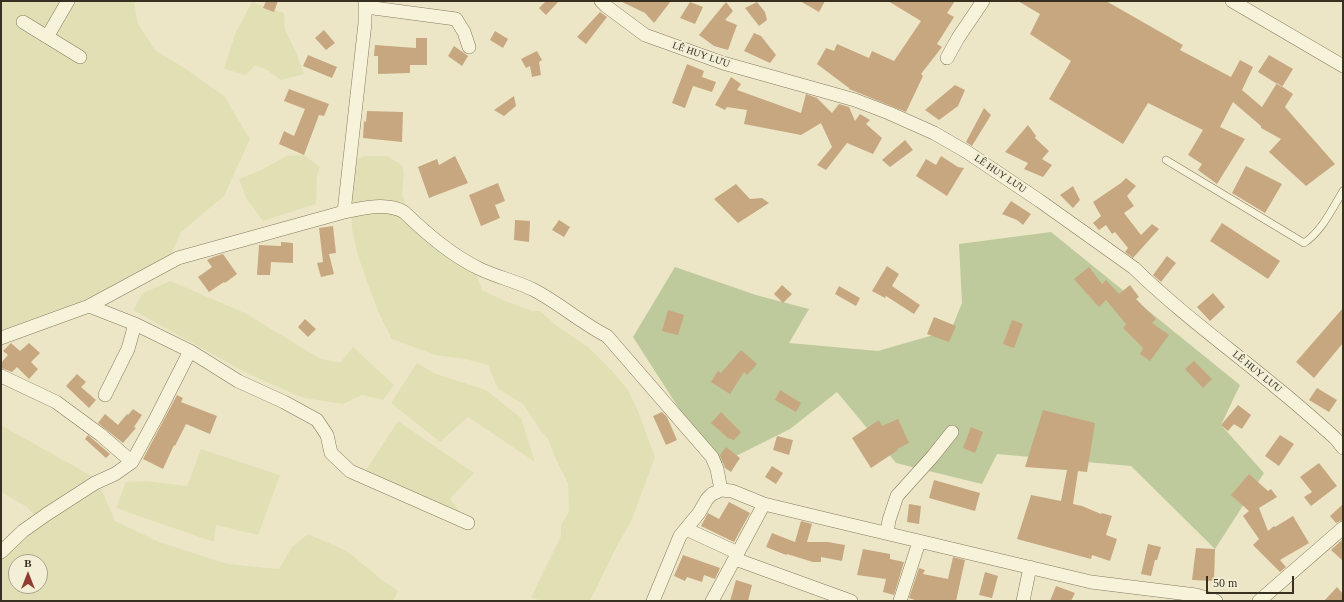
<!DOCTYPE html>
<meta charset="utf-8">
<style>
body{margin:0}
#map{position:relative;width:1344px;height:602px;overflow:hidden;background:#ece6c7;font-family:Georgia,serif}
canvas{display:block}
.frame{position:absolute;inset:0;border:2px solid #372f20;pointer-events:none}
.north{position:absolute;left:8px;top:554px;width:40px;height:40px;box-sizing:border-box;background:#f3efd6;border:1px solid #a8a28d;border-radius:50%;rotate:0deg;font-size:11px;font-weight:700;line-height:16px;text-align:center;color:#372f20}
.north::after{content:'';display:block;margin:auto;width:14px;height:18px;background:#913e32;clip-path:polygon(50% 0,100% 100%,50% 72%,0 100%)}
.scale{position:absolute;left:1206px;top:576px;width:88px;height:18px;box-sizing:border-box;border:2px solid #372f20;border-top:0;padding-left:5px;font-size:12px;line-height:14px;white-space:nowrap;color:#372f20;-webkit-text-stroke:3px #f3efd6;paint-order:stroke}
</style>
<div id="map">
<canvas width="1344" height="602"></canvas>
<div class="frame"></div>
<div class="north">B</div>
<div class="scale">50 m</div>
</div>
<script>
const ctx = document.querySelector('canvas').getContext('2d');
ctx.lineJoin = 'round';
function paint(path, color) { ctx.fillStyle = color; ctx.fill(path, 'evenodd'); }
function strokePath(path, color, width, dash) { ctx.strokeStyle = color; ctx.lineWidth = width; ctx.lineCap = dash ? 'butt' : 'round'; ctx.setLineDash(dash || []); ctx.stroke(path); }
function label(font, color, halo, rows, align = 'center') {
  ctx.font = font + ' Georgia,serif'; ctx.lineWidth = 4; ctx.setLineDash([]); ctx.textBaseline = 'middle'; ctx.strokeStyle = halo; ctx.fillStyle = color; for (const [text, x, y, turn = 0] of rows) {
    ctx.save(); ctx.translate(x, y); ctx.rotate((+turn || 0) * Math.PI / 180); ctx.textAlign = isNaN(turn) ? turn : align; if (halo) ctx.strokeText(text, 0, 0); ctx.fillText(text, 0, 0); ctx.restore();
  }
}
const farmland = new Path2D(`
 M1,1H16L18,2L21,1H134L138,24L155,50L186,69L224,96L250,139L224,196L181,232L167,263L71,306L1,332Z
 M252,2L284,13L285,30L295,50L304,74L281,80L267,70L255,65L246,75L224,69L235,34Z
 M304,155L320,167L317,175L316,204L263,221L246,198L239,179L261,170L287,156Z
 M364,156H387L402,165L404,173L402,195L412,222L476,274L482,290L505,301L532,311H540L557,326L588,347L612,371L628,390L638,411L655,457L631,522L618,544L590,601H541L531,597L561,536V525L569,512L568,483L554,455L548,439L541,431L523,404L498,389L488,365L465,359L435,355L392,339L377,309L358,256L352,229L351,161Z
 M170,281L245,313L319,358L340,363L353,347L394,385L383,400L362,395L343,404L304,398L264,381L241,370L133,310L143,293Z
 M417,363L436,374L486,390L521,418L535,462L468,417L440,442L391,403Z
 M398,421L474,473L450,499L466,519L364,473Z
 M1,425L97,479L115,521L159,542L228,564L279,569L292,547L308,534L340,548L352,555L381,579L398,591L393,601H1V555L41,524L27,507L1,492ZM16,562H40V586H16Z
 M201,449L280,475L258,535L216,525L214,542L116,508L126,482L146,481L187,486Z`);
const green = new Path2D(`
 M1051,232L1240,385L1221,425L1264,473L1215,549L1131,466L997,454L982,484L896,463L837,392L790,429L716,466L633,337L675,267L756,295L809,309L789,343L878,351L951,330L962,303L959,244Z`);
const building = new Path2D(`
 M266,1H278L274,12L263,8Z
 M546,1H559L546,15L539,8Z
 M620,1H671L654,23L645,13Z
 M800,1H825L819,12Z
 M888,1H955L947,13L954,17L937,44L942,47L921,74L923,76L906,112L849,89V88L817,64L826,48L834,51L837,44L869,58L872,51L894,61L921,21Z
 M1018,1H1106L1183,45L1180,50L1231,77L1240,60L1253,67L1242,90L1262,107L1277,83L1293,94L1285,107L1335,164L1306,186L1269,152L1281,139L1261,128V126L1233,102L1220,127L1245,139L1217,184L1198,170L1202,164L1188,155L1203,130L1148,103L1123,144L1049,99L1071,61L1030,34L1040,14Z
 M690,2L703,7L695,24L680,18Z
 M726,2L733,11L725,20L737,25L728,50L714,46L699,35Z
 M757,2L765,12L767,20L759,26L745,8Z
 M600,12L607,17L586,44L577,37Z
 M324,30L335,43L326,50L315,38Z
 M495,31L508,39L503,48L490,40Z
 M754,33L761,36L776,55L770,63L744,51Z
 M416,38H427V65H410V73L378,74V56H374L375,45L416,48Z
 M454,46L468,56L462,66L448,56Z
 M537,51L542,60L539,62L541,75L532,77L530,66L526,68L521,59Z
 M308,55L337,67L332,78L303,66Z
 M1269,55L1293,69L1282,87L1258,72Z
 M687,64L704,71L702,77L716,82L712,92L693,86L685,108L672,103Z
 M731,77L741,84L737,90L801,113L806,94L817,98L832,113L839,104L849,107L855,121L860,114L870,120L866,124L882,138L873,154L847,143L826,170L817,165L832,147L821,123L801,135L744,124L747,110L727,107L725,110L715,105Z
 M955,85L965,90L958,106L939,120L925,110Z
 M289,89L329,104L324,116L319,115L304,155L279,144L284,131L294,136L305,109L284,101Z
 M514,96L516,106L504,116L494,110Z
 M984,108L991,115L972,146L966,142Z
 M367,111L403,112L402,142L363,138L364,121L366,122Z
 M1028,125L1036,136L1035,138L1049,151L1042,159L1052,165L1043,177L1024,169L1028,163L1005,152Z
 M905,140L913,150L890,167L882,160Z
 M455,156L468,183L429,198L418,167L437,159L439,165Z
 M941,156L958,167L964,168L947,196L916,176L926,159L936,165Z
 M1246,166L1282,184L1265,213L1232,193Z
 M1126,178L1136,186L1127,196L1134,206L1124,213L1141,235L1152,224L1159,229L1133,258L1125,252L1128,248L1115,232L1112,234L1106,225L1099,230L1093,223L1101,216L1093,202L1121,183Z
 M498,183L505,201L495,205L500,218L481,226L469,195Z
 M736,184L750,199L762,198L769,203L738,223L714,199Z
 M1073,186L1080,200L1073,208L1060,195Z
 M1011,201L1031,214L1023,225L1017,220L1002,214Z
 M515,220L530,221L529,242L514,240Z
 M559,220L570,227L564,237L552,230Z
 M1222,223L1280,261L1268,279L1210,241Z
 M333,226L336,253L329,254L334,274L321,277L317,263L323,262L319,228Z
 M281,242L293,243V263L271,262L270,275H257L259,245L281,246Z
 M223,254L237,274L225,283L224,282L209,292L198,277L212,267L207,260L213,257Z
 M1167,256L1176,263L1161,282L1153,275Z
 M887,266L899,274L892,286L920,305L914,314L886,296L885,298L872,291Z
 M1089,267L1102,284L1106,280L1119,294L1130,285L1139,297L1136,299L1156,319L1152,323L1169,335L1150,361L1140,354L1143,348L1123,328L1126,324L1106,300L1099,307L1074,279Z
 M782,285L792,294L783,303L774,294Z
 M839,286L860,298L856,306L835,294Z
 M1213,293L1225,307L1210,321L1197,307Z
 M1343,308V343L1314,378L1296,362Z
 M668,310L684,315L678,335L662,331Z
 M934,317L956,326L949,342L927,334Z
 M305,319L316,329L308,337L298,327Z
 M1012,320L1023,324L1014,348L1003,344Z
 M11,343L20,351L29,343L40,353L31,362L38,369L29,379L17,367L12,372L1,368V363L8,355L3,351Z
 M741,350L757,364L747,375L744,372L730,394L711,382L718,371L721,373Z
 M1194,361L1212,379L1203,388L1185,369Z
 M77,374L86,382L81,387L96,400L89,408L66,386Z
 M1317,388L1337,400L1329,412L1309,400Z
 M780,390L801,403L796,412L775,400Z
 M177,395L183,398L181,402L217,416L210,434L186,424L175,446L174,445L163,469L143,459Z
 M1238,405L1251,415L1242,429L1234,424L1228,431L1221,425Z
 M133,409L142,415L134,427L136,428L123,443L98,423L105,414L118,425L127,414L128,415Z
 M1043,410L1095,423L1087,472L1078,471L1073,504L1082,506L1101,514L1102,513L1112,516L1106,535L1117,539L1110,561L1092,555L1091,559L1017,539L1031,495L1061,501L1067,470L1025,467Z
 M662,412L667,417L677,440L666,445L653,416Z
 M721,412L741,432L734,440L728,438L711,423Z
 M898,419L909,443L897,449L898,450L871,468L852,438L879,420L882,426Z
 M971,427L983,432L975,453L963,448Z
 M88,435L110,454L106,458L85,439Z
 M1280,435L1294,444L1279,466L1265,456Z
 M777,436L793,440L789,455L773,450Z
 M726,447L740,458L731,472L725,468L720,455Z
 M1319,463L1337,486L1311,506L1304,497L1312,492L1300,477Z
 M772,466L783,473L776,484L765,477Z
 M1249,474L1268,491L1271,489L1277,497L1259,508L1268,531L1274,526L1275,527L1293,516L1309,543L1280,560L1286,567L1280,572L1253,545L1259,539L1243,516L1249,511L1231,495Z
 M934,480L980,493L975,511L929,498Z
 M729,502L750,513L734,542L701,526L708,513L719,519Z
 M909,504L921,506L919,524L907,522Z
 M1343,504V520L1336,523L1330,516Z
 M801,521L812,524L807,542H828L845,545L842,561L821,557V562H813L787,554L786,555L766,547L772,533L795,542Z
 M1343,539V561L1331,550Z
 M1148,544L1161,547L1157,560H1155L1151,576L1141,574Z
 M1196,548L1215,549L1214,581L1192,580Z
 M863,549L890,554V559L904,562L894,595L883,592L886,579L857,575Z
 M683,555L720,568L715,579L704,575L702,582L687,577L685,581L674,576Z
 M953,557L965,560L956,601H918L909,598L919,568L925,570L923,574L948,579Z
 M985,572L998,576L992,598L979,595Z
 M736,580L752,585L748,601H730Z
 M1056,586L1075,593L1071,601H1050Z
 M1337,587L1343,594V601H1324Z`);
const lane = new Path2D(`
 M1166,160L1304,243C1322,231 1332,209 1343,191`);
const street = new Path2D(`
 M601,1L606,6L645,35L723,63L855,100L889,113L934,133L967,152L1040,201L1134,268C1178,311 1229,348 1277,388C1297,404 1316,421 1335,438L1343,448
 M1232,1L1343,66
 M366,7L456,19L464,32L469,47
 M23,22L80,57
 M47,37L68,1
 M947,58L958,38L983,1
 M344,212C362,208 387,202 404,212C427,234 451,255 480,269C497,277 515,281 532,289C558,302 581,323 607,336L712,457L717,469L721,490
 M89,306L135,324L190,351L238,381L284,402L317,420L327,435L331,453L350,471L468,523
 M1,338L89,306L178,258L344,212L365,23V1
 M1,376L56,402L101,435L132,462
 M105,395L128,349L135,324
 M686,529L738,553
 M887,533L889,520L897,496L933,456L952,432
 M1,552L23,531L47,514L95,483L115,474L132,462L156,418L190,351
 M735,559L851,601
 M653,601L680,536L699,513L707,499L712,494L721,490L732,491L764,504L822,518L1091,582L1196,595L1216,601
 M712,601L764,504
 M900,601L919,542
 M1023,601L1030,567
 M1259,601L1343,528`);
const streetNames = [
 ["LÊ HUY LƯU",701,55,19],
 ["LÊ HUY LƯU",1000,174,34],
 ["LÊ HUY LƯU",1257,372,39]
];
paint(farmland, '#e1e0b5');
paint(green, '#bec99c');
paint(building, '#c7a780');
strokePath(lane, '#86795e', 8);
strokePath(street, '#86795e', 14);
strokePath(lane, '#f7f2da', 7);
strokePath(street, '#f7f2da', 13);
label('10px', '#372f20', '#f3efd6', streetNames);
</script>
